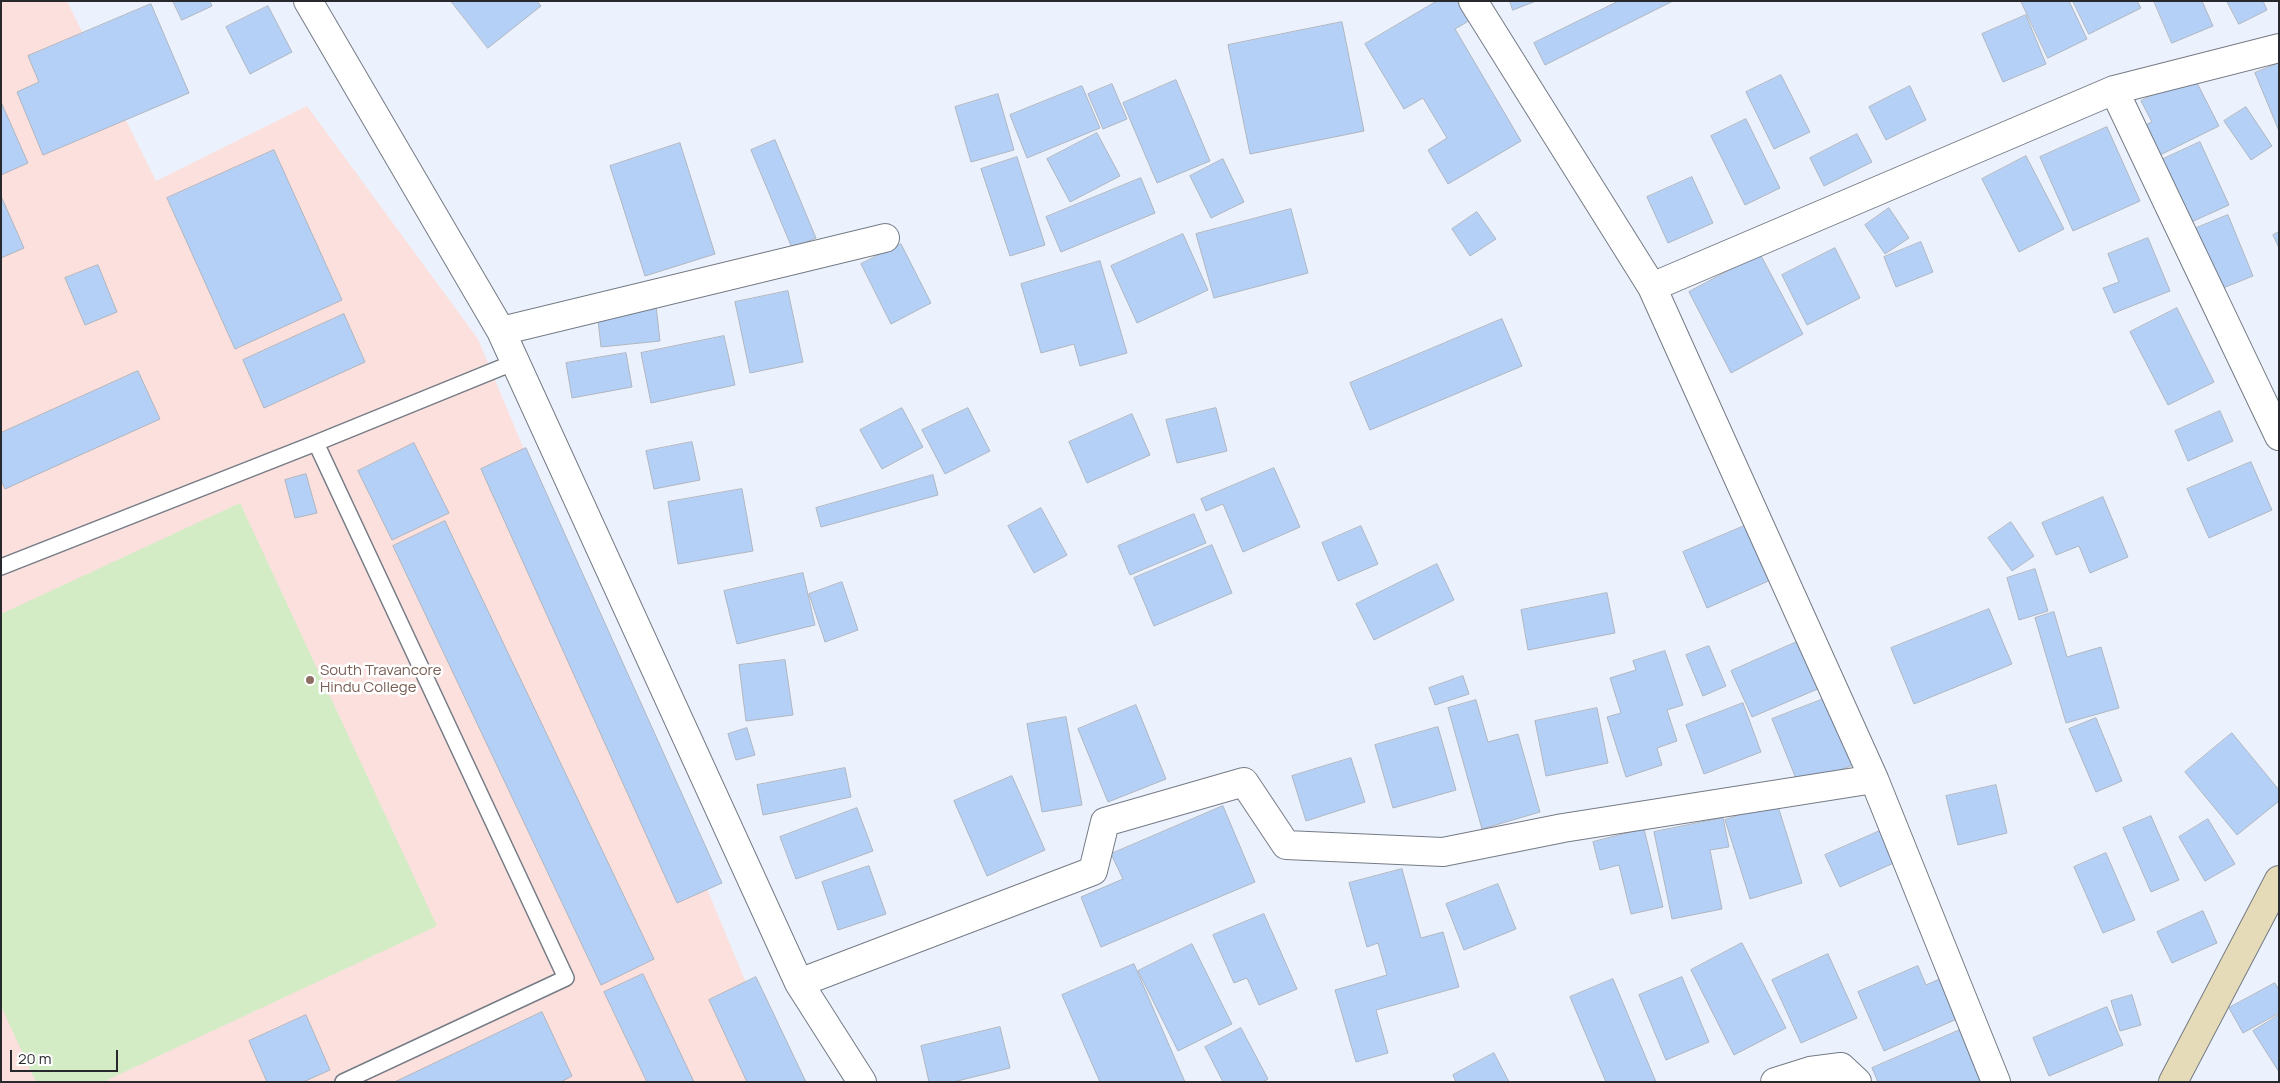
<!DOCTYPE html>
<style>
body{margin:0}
#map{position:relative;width:2280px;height:1083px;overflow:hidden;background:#ebf2fd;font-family:Manrope,sans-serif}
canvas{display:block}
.frame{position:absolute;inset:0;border:2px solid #27292d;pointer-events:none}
.scale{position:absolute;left:10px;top:1050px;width:108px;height:22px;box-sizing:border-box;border:2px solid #27292d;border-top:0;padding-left:6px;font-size:15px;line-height:18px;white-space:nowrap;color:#27292d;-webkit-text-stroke:4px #fff;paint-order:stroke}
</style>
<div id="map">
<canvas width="2280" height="1083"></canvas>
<div class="frame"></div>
<div class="scale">20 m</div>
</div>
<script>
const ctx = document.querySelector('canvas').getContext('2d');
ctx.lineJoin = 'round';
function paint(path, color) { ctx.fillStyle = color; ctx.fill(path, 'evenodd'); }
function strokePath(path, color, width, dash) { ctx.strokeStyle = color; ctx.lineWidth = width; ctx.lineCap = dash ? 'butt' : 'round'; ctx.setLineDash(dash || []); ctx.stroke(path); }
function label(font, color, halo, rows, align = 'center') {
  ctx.font = font + ' Manrope,sans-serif'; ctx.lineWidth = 5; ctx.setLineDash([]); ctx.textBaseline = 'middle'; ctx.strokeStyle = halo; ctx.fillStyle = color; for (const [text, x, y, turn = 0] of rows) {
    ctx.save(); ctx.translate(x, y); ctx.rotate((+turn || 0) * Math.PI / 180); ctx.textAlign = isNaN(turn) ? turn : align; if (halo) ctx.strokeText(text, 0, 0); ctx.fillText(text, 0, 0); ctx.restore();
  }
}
const education = new Path2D(`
 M1,1H67L156,181L307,106L478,339L762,1021L793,1082H1Z`);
const green = new Path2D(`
 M240,503L437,926L103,1082H36L1,1006V614Z`);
const building = new Path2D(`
 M173,1H210L212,6L182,20Z
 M451,1H537L541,6L488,48Z
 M1437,1H1468L1477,16L1455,29L1521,141L1448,184L1428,150L1447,138L1423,98L1404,109L1365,44Z
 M1510,1H1536L1513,10Z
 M1619,1H1673L1545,65L1534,43Z
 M2021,1H2069L2087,39L2048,58Z
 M2073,1H2137L2141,8L2089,34Z
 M2154,1H2202L2213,26L2172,43Z
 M2227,1H2263L2267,10L2239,24Z
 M151,4L189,93L43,155L17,92L39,82L28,56Z
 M268,6L292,52L250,74L226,27Z
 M2026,15L2046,64L2003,82L1982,34Z
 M1342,22L1364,131L1250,154L1228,45Z
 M2279,63V131L2255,73Z
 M1781,75L1810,132L1774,149L1746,92Z
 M2193,75L2219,126L2154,158L2139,128L2152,122L2141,101Z
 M1176,80L1210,161L1157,183L1123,103Z
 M1112,84L1127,119L1103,129L1088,94Z
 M1082,86L1100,128L1027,158L1010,115Z
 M1910,86L1926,120L1886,140L1869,107Z
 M998,94L1014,150L971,162L955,107Z
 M1,102L28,163L1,175Z
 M2246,107L2272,146L2251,160L2224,121Z
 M1746,119L1780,188L1745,205L1711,136Z
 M2107,127L2140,201L2073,231L2040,157Z
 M1097,133L1120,176L1070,202L1047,159Z
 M1857,134L1872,162L1824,186L1810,158Z
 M775,140L816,238L792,248L751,150Z
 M2200,142L2229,205L2187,224L2159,161Z
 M680,143L715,254L645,276L610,166Z
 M274,150L342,300L235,349L167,198Z
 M2026,156L2064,229L2019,252L1982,179Z
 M1017,157L1045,245L1010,256L981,169Z
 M1223,159L1244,202L1211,218L1190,176Z
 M1692,177L1713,223L1668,243L1647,197Z
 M1141,178L1155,213L1061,252L1046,217Z
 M1,196L24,248L1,258Z
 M1889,208L1909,238L1885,254L1865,225Z
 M1291,209L1308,273L1214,298L1196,234Z
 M1477,212L1496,239L1470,256L1452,229Z
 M2228,215L2253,276L2218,290L2194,229Z
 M2279,232V248L2273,235Z
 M1183,234L1208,290L1137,323L1111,266Z
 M2148,238L2170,291L2114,313L2103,288L2119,282L2108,254Z
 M1921,242L1933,272L1896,287L1884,257Z
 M901,244L931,303L891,324L861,264Z
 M1835,248L1860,298L1807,325L1782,275Z
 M1760,254L1803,334L1731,373L1689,292Z
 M1100,261L1127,353L1080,366L1074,344L1041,353L1021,284Z
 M98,265L117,312L85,325L65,278Z
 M788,291L803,362L750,373L735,302Z
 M656,305L660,341L601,347L597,311Z
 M2177,308L2214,382L2168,405L2130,332Z
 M344,314L365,362L264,408L243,360Z
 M1502,319L1522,366L1370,430L1350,383Z
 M724,336L735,385L651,403L641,353Z
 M626,353L632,387L572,398L566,363Z
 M138,371L160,419L5,489L1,480V433Z
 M902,408L923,447L882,469L860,430Z
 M968,408L990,451L945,474L922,430Z
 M1216,408L1227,451L1177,463L1166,420Z
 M2220,411L2233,441L2188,461L2175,431Z
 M1132,414L1150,455L1087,483L1069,442Z
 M692,442L700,480L654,489L646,451Z
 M414,443L449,513L392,540L358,471Z
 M526,448L722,883L677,903L481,469Z
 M2251,462L2272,510L2209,538L2187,489Z
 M1274,468L1300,527L1243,552L1223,504L1206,511L1201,499Z
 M306,474L317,513L295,518L285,480Z
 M933,475L938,495L821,527L816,508Z
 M742,489L753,551L678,564L668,502Z
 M2103,497L2128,557L2090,573L2079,546L2056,555L2042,523Z
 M1041,508L1067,555L1034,573L1008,526Z
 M1194,514L1206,543L1130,575L1118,546Z
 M445,521L654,959L601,985L393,546Z
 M2011,522L2034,556L2012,571L1988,538Z
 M1749,524L1773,579L1707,608L1683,552Z
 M1361,526L1378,564L1338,581L1322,543Z
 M1212,545L1232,593L1154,626L1134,578Z
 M1437,564L1454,600L1374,640L1356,604Z
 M2035,569L2048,611L2019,620L2007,578Z
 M803,573L815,625L737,644L724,591Z
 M842,582L858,630L825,642L809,594Z
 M1607,593L1615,633L1528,650L1521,610Z
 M1989,609L2012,664L1914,704L1891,648Z
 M2054,612L2067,657L2101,647L2119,708L2066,723L2035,618Z
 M1799,641L1820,688L1752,717L1731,671Z
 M1709,646L1726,686L1703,696L1686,655Z
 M1665,651L1683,705L1667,710L1677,741L1657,748L1662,765L1626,777L1607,717L1621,713L1610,678L1636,670L1633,661Z
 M785,660L793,715L746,721L739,665Z
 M1463,676L1469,694L1435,705L1429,688Z
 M1826,698L1853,765L1799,786L1772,719Z
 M1476,700L1488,742L1518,734L1540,812L1482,829L1448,708Z
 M1743,703L1761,752L1704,774L1686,725Z
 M1136,705L1166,779L1108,802L1078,729Z
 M1597,708L1608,763L1546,776L1535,721Z
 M1066,717L1082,805L1042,812L1027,724Z
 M2096,718L2122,781L2096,792L2069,729Z
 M1438,727L1456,790L1393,808L1375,745Z
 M747,728L755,755L736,760L728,734Z
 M2232,733L2279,790V801L2237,835L2185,772Z
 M1351,758L1365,802L1306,821L1292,776Z
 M845,768L851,797L763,815L757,785Z
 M1012,776L1045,850L987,876L954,801Z
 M1996,785L2007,833L1958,845L1946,796Z
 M1777,803L1802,883L1750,899L1725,820Z
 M1223,806L1255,882L1101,947L1081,897L1123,879L1111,854Z
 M857,808L873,851L796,879L780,837Z
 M2151,816L2179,880L2151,892L2123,828Z
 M1723,818L1729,847L1710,850L1722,909L1672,919L1654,832Z
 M2208,819L2235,864L2205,881L2179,837Z
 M1644,829L1663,907L1631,914L1619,865L1600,870L1593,842Z
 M1882,830L1896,862L1840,887L1825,855Z
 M2106,853L2135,920L2103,933L2074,867Z
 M869,866L886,914L838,930L822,882Z
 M1402,869L1421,938L1443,932L1459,987L1376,1010L1388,1053L1356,1062L1335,990L1387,975L1378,943L1367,947L1349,883Z
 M1498,884L1516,929L1464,950L1446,904Z
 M2203,911L2217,943L2172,963L2157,932Z
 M1264,914L1297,989L1259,1005L1247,978L1234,983L1213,935Z
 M1742,943L1786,1028L1734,1055L1691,970Z
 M1192,944L1232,1024L1178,1051L1138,971Z
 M1828,954L1857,1018L1801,1043L1772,980Z
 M1134,964L1185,1082H1100L1062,995Z
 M1918,966L1926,985L1949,975L1966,1015L1884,1051L1858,992Z
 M643,974L694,1082H647L604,992Z
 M756,977L806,1082H747L709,1000Z
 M1682,977L1709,1042L1666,1060L1639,995Z
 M1613,979L1656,1082H1606L1570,997Z
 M2275,983L2279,990V1013L2243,1033L2229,1008Z
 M2132,995L2141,1025L2120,1031L2111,1001Z
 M2107,1007L2123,1045L2049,1076L2033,1038Z
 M542,1012L572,1076L561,1082H395Z
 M306,1015L330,1070L303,1082H267L249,1041Z
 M2279,1015V1072L2253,1031Z
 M1000,1027L1010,1068L953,1082H929L921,1046Z
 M1241,1028L1268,1079L1263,1082H1223L1205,1047Z
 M1960,1030L1982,1082H1878L1872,1068Z
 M1494,1053L1509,1082H1456L1453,1075Z`);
const lane = new Path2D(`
 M316,443L515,362
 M1,567L316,443L566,978L343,1082`);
const street = new Path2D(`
 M308,1L501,331L799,983L862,1082
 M1473,1L1652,287L1874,779L1996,1082
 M2114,90L2279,436
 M1652,287L2114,90L2279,48
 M501,331L885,238
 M799,983L1093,871L1105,822L1244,782L1286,845L1443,852L1563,828L1874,779
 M1775,1082L1810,1071L1841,1067L1857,1082`);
const secondary = new Path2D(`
 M2173,1082L2279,880`);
const markers = [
 [310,680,5,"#8d6e63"]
];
const educationNames = [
 ["South Travancore",320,671],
 ["Hindu College",320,688]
];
paint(education, '#fbe0dd');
paint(green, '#d4ecc6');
paint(building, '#b5d0f7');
strokePath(building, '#afb6c0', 1);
strokePath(lane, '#757b85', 18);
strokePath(street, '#757b85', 30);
strokePath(secondary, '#757b85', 30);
strokePath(lane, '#fff', 15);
strokePath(street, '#fff', 28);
strokePath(secondary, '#e6dbb8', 28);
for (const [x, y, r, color] of markers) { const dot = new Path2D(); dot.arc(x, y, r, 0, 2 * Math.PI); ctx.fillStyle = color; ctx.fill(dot); strokePath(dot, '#fff', 2); }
label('15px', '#785e54', '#fff', educationNames, 'left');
</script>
